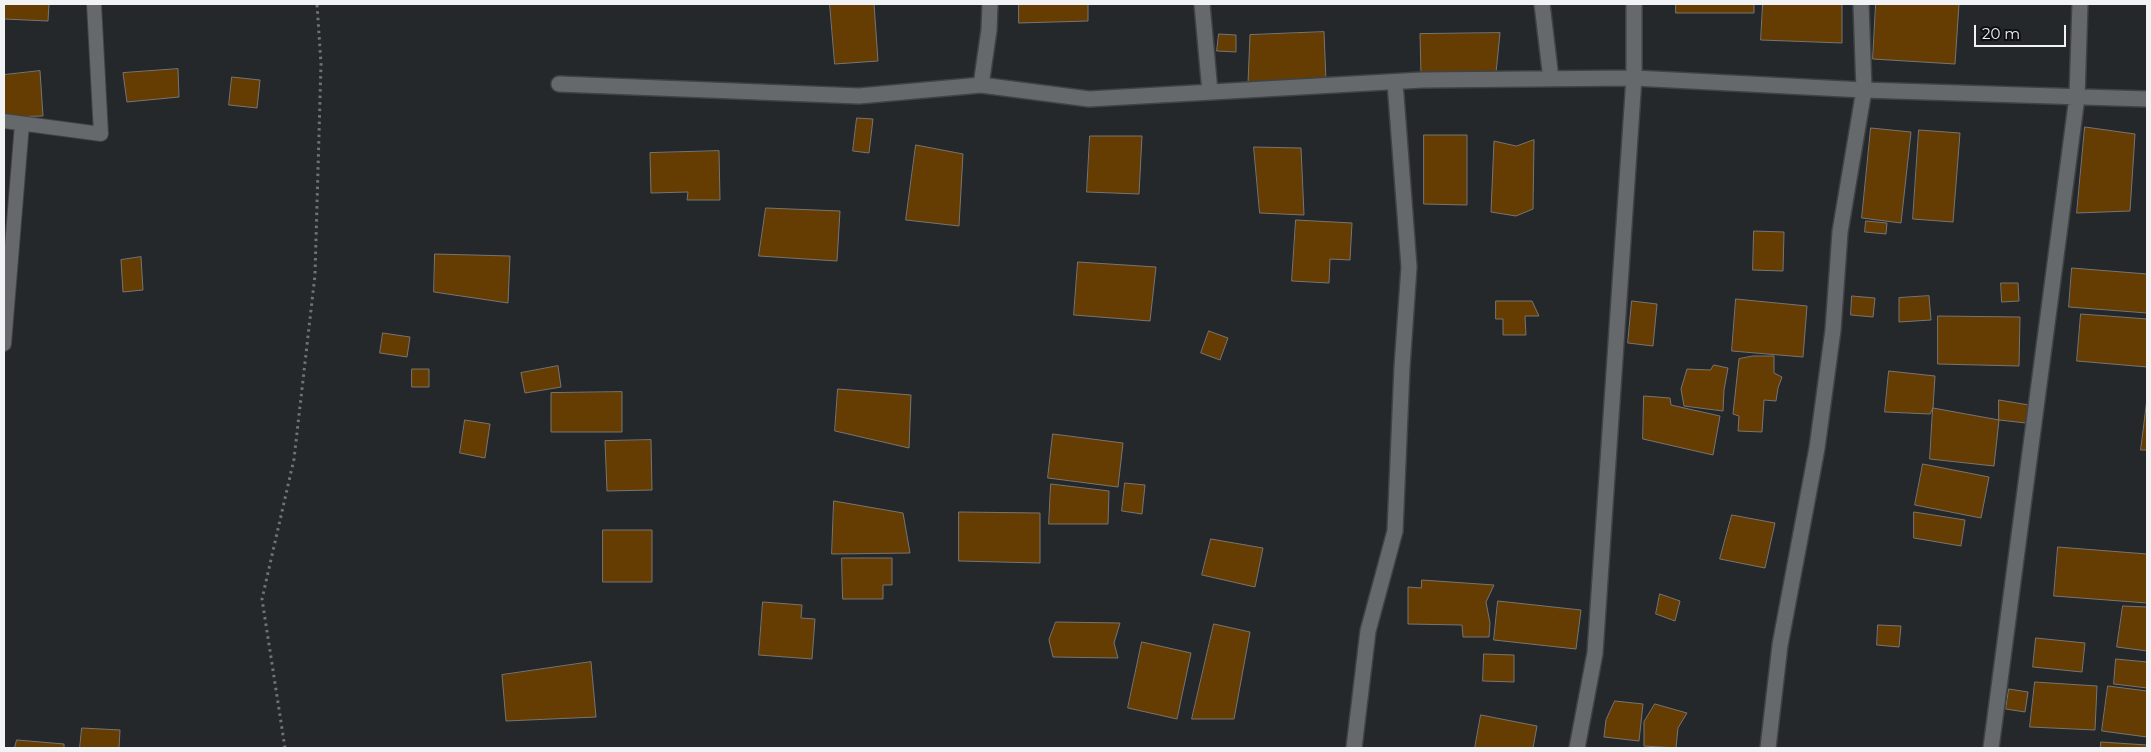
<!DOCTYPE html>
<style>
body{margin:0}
#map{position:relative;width:2151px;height:752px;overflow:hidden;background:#24282b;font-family:Montserrat,sans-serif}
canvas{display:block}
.frame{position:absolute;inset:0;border:5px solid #f0f2f4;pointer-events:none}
.scale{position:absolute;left:1974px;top:25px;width:92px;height:22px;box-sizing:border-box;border:2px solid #f0f2f4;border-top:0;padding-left:6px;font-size:15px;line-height:18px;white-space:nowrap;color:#f0f2f4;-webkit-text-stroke:4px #0f1012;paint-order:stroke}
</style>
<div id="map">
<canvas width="2151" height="752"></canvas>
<div class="frame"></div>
<div class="scale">20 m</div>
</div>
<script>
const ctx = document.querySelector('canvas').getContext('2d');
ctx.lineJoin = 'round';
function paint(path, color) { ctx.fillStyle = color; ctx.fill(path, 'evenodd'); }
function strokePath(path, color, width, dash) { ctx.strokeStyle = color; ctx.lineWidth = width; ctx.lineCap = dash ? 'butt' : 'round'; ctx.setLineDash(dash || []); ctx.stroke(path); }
const building = new Path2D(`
 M4,4H49L48,21L4,19Z
 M830,4H874L878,61L835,64Z
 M1019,4H1088V21L1019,23Z
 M1676,4H1754V13H1676Z
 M1763,4H1842V43L1761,40Z
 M1876,4H1959L1955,64L1873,59Z
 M1324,32L1326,81L1248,83L1250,35Z
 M1500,33L1496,73L1421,75L1420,34Z
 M1219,34L1236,35V52L1217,51Z
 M178,69L179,97L127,102L123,73Z
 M40,71L43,116L4,117V75Z
 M232,77L260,80L257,108L229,105Z
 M857,118L873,119L869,153L853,151Z
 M2085,127L2135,134L2130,211L2077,213Z
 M1871,128L1911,132L1901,223L1862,218Z
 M1919,130L1960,133L1953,222L1913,219Z
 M1424,135H1467V205L1424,204Z
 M1090,136H1142L1139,194L1087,192Z
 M1534,140L1533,209L1516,216L1491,212L1494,141L1516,146Z
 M916,145L963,154L959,226L906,220Z
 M1254,147L1301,148L1304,215L1260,213Z
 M719,151L720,200H687L688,192L651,193L650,153Z
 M766,208L840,211L837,261L759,256Z
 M1296,220L1352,223L1350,260L1330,259L1329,283L1292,281Z
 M1866,221L1887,223L1886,234L1865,232Z
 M1754,231L1784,232L1783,271L1753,270Z
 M435,254L510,256L508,303L434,292Z
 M141,257L143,290L123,292L121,260Z
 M1078,262L1156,267L1150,321L1074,315Z
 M2072,268L2147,274V313L2069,307Z
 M2001,283H2018L2019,301L2002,302Z
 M1852,296L1875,298L1873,317L1851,315Z
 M1929,296L1931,320L1899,322V298Z
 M1736,299L1807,306L1803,357L1732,351Z
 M1496,301H1532L1539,316H1525L1526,335H1503V319H1496Z
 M1632,301L1657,304L1653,346L1628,343Z
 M2081,314L2147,319V367L2077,361Z
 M1938,316L2020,317L2019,366L1938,364Z
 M1209,331L1228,338L1220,360L1201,353Z
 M383,333L410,337L407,357L380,353Z
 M1753,356H1774V373L1782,377L1778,388L1776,401L1764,400L1762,432L1738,431L1739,416L1733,414L1739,359Z
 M1714,365L1728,368L1724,390L1723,411L1684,406L1681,389L1687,369L1710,370Z
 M558,366L561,387L525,393L521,373Z
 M412,369H429V387H412Z
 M1889,371L1935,376L1933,408L1930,414L1885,412Z
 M838,389L911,395L909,448L835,431Z
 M622,392V432H551V393Z
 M1644,396L1670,398L1671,405L1720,416L1713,455L1643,439Z
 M2147,399V450H2141Z
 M1999,400L2029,405L2026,423L1999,420Z
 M1933,408L1999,420L1994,466L1930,459Z
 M465,420L490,424L485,458L460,453Z
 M1053,434L1123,443L1118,487L1048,478Z
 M651,440L652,490L607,491L605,441Z
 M1923,464L1989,477L1981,518L1915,505Z
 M1125,483L1145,485L1142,514L1122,511Z
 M1051,484L1109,491L1108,524H1049Z
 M834,501L903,513L910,553L832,554Z
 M959,512L1040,513V563L959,561Z
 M1914,512L1965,520L1961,546L1914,538Z
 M1732,515L1775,523L1765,568L1720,559Z
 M603,530H652V582H603Z
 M1211,539L1263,548L1255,587L1202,575Z
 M2058,547L2147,554V603L2054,596Z
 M842,558H892V585H883V599H843Z
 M1422,580L1494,585L1486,602L1490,623L1489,637H1463L1462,625L1408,624V587L1421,588Z
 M1660,594L1680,601L1675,621L1656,614Z
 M1498,601L1581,610L1576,649L1494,640Z
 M763,602L802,605L801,618L815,619L812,659L759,655Z
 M2123,606L2147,607V651L2117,647Z
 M1056,622L1120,623L1114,643L1118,658L1053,657L1049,640Z
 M1214,624L1250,632L1234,719H1192Z
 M1878,625L1901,626L1899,647L1877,645Z
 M2036,638L2085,643L2082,672L2033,667Z
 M1142,642L1191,653L1177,719L1128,708Z
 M1484,654L1514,655V682L1483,681Z
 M2116,659L2147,662V688L2114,684Z
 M591,662L596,717L506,721L502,675Z
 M2035,682L2097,686L2095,730L2030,727Z
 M2108,686L2147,691V737L2102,731Z
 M2009,689L2028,692L2025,712L2006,709Z
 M1615,701L1643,704L1639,741L1604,737L1606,720Z
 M1655,704L1687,713L1678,728L1676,748L1644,746V722Z
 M1481,715L1537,726L1533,748H1475Z
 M82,728L120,730L119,748H80Z
 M17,740L64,744V748H4H14Z
 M2101,742L2147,745V748H2101Z`);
const path = new Path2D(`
 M285,748L262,599L294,459L315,275L321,64L317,4`);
const lane = new Path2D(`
 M4,121L101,134L94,4
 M4,344L22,124`);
const street = new Path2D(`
 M1202,4L1210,92
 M1542,4L1551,79
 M559,84L859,96L981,85L1089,99L1422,80L1634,78L1864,90L2147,99
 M981,85L989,30L990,4
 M1354,748L1368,631L1395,531L1402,367L1409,267L1395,82
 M1577,748L1595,653L1634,78V4
 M1768,748L1780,645L1817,448L1833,330L1840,232L1864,90L1861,4
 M1991,748L2077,97L2080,4`);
paint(building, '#653d02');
strokePath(building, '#787471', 1);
strokePath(lane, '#404244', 16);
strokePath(street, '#404244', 18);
strokePath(path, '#707376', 3, [2.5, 4]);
strokePath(lane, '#65696c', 14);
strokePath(street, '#65696c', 15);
</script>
